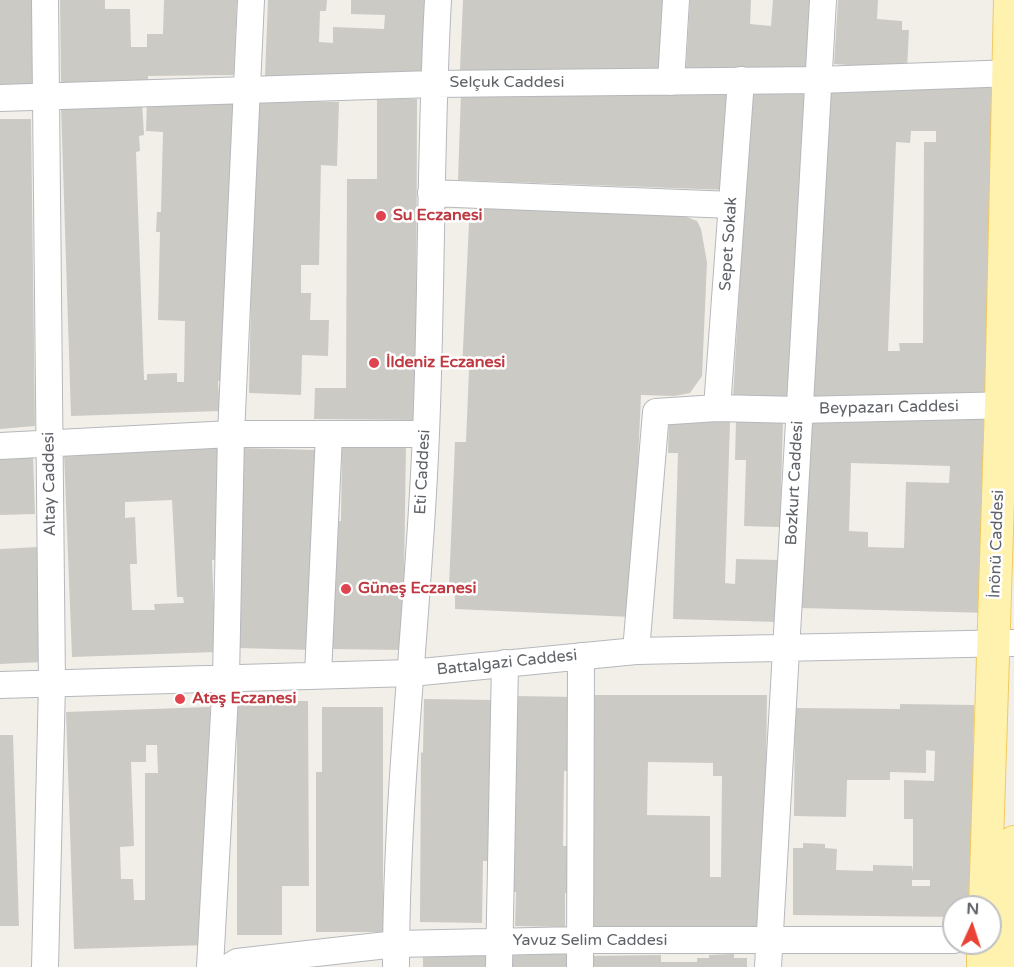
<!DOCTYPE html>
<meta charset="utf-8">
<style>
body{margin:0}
#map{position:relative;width:1014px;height:967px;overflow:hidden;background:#f1efe8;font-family:"Varela Round",sans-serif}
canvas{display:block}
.north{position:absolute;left:942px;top:895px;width:60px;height:60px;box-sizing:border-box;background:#fff;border:2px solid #bfc1c3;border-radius:50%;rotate:3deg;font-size:16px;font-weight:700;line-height:24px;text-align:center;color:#5f6368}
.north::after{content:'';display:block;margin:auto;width:21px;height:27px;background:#ea4335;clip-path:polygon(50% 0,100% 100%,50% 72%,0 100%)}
</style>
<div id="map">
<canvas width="1014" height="967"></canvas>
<div class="north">N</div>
</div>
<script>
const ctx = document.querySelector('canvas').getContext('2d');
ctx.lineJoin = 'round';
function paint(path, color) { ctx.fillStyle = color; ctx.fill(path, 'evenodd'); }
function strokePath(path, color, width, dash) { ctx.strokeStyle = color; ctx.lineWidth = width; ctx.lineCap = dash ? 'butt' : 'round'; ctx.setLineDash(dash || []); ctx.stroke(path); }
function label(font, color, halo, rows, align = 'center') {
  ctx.font = font + ' "Varela Round",sans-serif'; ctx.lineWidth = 5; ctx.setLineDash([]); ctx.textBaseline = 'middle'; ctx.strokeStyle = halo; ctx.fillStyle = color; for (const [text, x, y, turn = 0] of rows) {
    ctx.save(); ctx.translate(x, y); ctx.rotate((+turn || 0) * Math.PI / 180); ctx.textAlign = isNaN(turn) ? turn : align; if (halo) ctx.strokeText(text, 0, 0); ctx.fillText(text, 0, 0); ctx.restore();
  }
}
const building = new Path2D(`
 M0,0H34V85L0,86Z
 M60,0H105V9H130L131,47H147V34H163L164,0H237L234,75L148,76V82L61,83Z
 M268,0H327L326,11H320L319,42L333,43V27L384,29L385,15L351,14V0H426L423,77L331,74V79L265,76Z
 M463,0H664L661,70H460Z
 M690,0H751L750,24L771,26L773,0H816L811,71L686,68Z
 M838,0H878L877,19L902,21V30H909L907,69L834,64Z
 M996,85L994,395L899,394L813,398L828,88ZM911,131H936V142H924L923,343H899L900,351H888L896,142L910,143Z
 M751,91L807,94L789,400L733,397Z
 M730,92L726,190L458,180L461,93Z
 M377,99H417L416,420L314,419L315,388H346L347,179H377Z
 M147,100L235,103L226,380L218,381L220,411L71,416L61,106L142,103L144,135L139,136L140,151L136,152L144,380H147V374L177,373V382H184L185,321L158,320L160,232H156L157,212H161L163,132L146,131Z
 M255,100L339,102L337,166L321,165L319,265H301V293H311L310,320H329L328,356L302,355L301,395L249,393Z
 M0,119H31L35,426L0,429Z
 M476,206L679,214L697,221L701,229L707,262L702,376L690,393L674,396L641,395L631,617L455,609V587H449L455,442H466L469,369H462L469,223H475Z
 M995,417L989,613L800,608L805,423ZM851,463L950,466L949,483L906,482L904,548L868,547V532L849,531Z
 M669,419L730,421L725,583L735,584L736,559L779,560L777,622L673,619L678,453H668Z
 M736,419L783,420L780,527L744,526L746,460H735Z
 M342,442L406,443L403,650L330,649L332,521H341Z
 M217,447L222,560H212L216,652L72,657L64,453ZM172,500L177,597H183L184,603L154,604L155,610H132L130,564H137L135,517L125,518V502Z
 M243,448L317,450L312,650L238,648Z
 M33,456L35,514L0,515V457Z
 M37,547L42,662L0,664V549Z
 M592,695H767L764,928L582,926ZM648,762L713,763V776H722L721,877H710V816L647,815Z
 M514,696L576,697L575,771H564L563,846H572L571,893H565V927L515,926L516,892H510Z
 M424,699L494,700V754H490L488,861H483L482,923L420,922L421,752L423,753Z
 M237,701H308L309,886H282V935H237Z
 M900,704L974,705L972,907H954V917L793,915V848H803V843L825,844V848L837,849L836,870L873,871V865L912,866L913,872V819H904V780L934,781L935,751L926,750V773L890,772V780H847L846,817L794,816L795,708L900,709ZM912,880H930V886H912Z
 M210,707L209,945L74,949L66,712ZM146,745H157L158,773H145V900H134L133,879H121L120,847L134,846L131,762H146Z
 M322,707H383V932H316V772H322Z
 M0,735H13L19,926H0Z
 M423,951L490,953V967H423Z
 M543,951L570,952L569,967H513V954H543Z
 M734,954V958H747V967H590L589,956L661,955V962H697V958H709V955Z`);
const minor = new Path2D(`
 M45,0L52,684L45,967
 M671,82L676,0
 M0,98L433,84L818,80L1014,73
 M431,193L732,205
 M717,408L741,80
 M0,446L231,434H426
 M636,651L656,412L717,408L798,410L1014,405
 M318,675L329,434
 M0,685L411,673L636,651L1014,643
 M210,967L226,677L231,434L251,0
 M229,967L237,962L396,944L580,940H954
 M396,967C396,788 419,611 426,433C432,289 430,144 438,0
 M499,967L505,663
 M580,967L581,656
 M768,967L823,0`);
const major = new Path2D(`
 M985,907L1001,405L1010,0
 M983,967V943
 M1009,967L1014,842`);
const markers = [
 [381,216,6,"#e0444e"],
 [374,363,6,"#e0444e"],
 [346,589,6,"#e0444e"],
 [180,699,6,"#e0444e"]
];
const streetNames = [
 ["Selçuk Caddesi",507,83],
 ["Sepet Sokak",729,244,-86],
 ["Beypazarı Caddesi",889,408,-1],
 ["Eti Caddesi",423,472,-87],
 ["Bozkurt Caddesi",795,483,-87],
 ["Altay Caddesi",50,484,-91],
 ["İnönü Caddesi",997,544,-88],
 ["Battalgazi Caddesi",507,663,-6],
 ["Yavuz Selim Caddesi",590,941]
];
const healthNames = [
 ["Su Eczanesi",393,216],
 ["İldeniz Eczanesi",386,363],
 ["Güneş Eczanesi",358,589],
 ["Ateş Eczanesi",192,699]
];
paint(building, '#cccac5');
strokePath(minor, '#b5b8bc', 28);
strokePath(major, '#f2c960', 34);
strokePath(minor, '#fff', 26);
strokePath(major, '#fff2af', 32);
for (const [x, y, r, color] of markers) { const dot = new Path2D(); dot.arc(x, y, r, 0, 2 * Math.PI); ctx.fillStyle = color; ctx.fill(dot); strokePath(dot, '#fff', 2); }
label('16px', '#5f6368', '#fff', streetNames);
label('bold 16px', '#be3a42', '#fff', healthNames, 'left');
</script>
